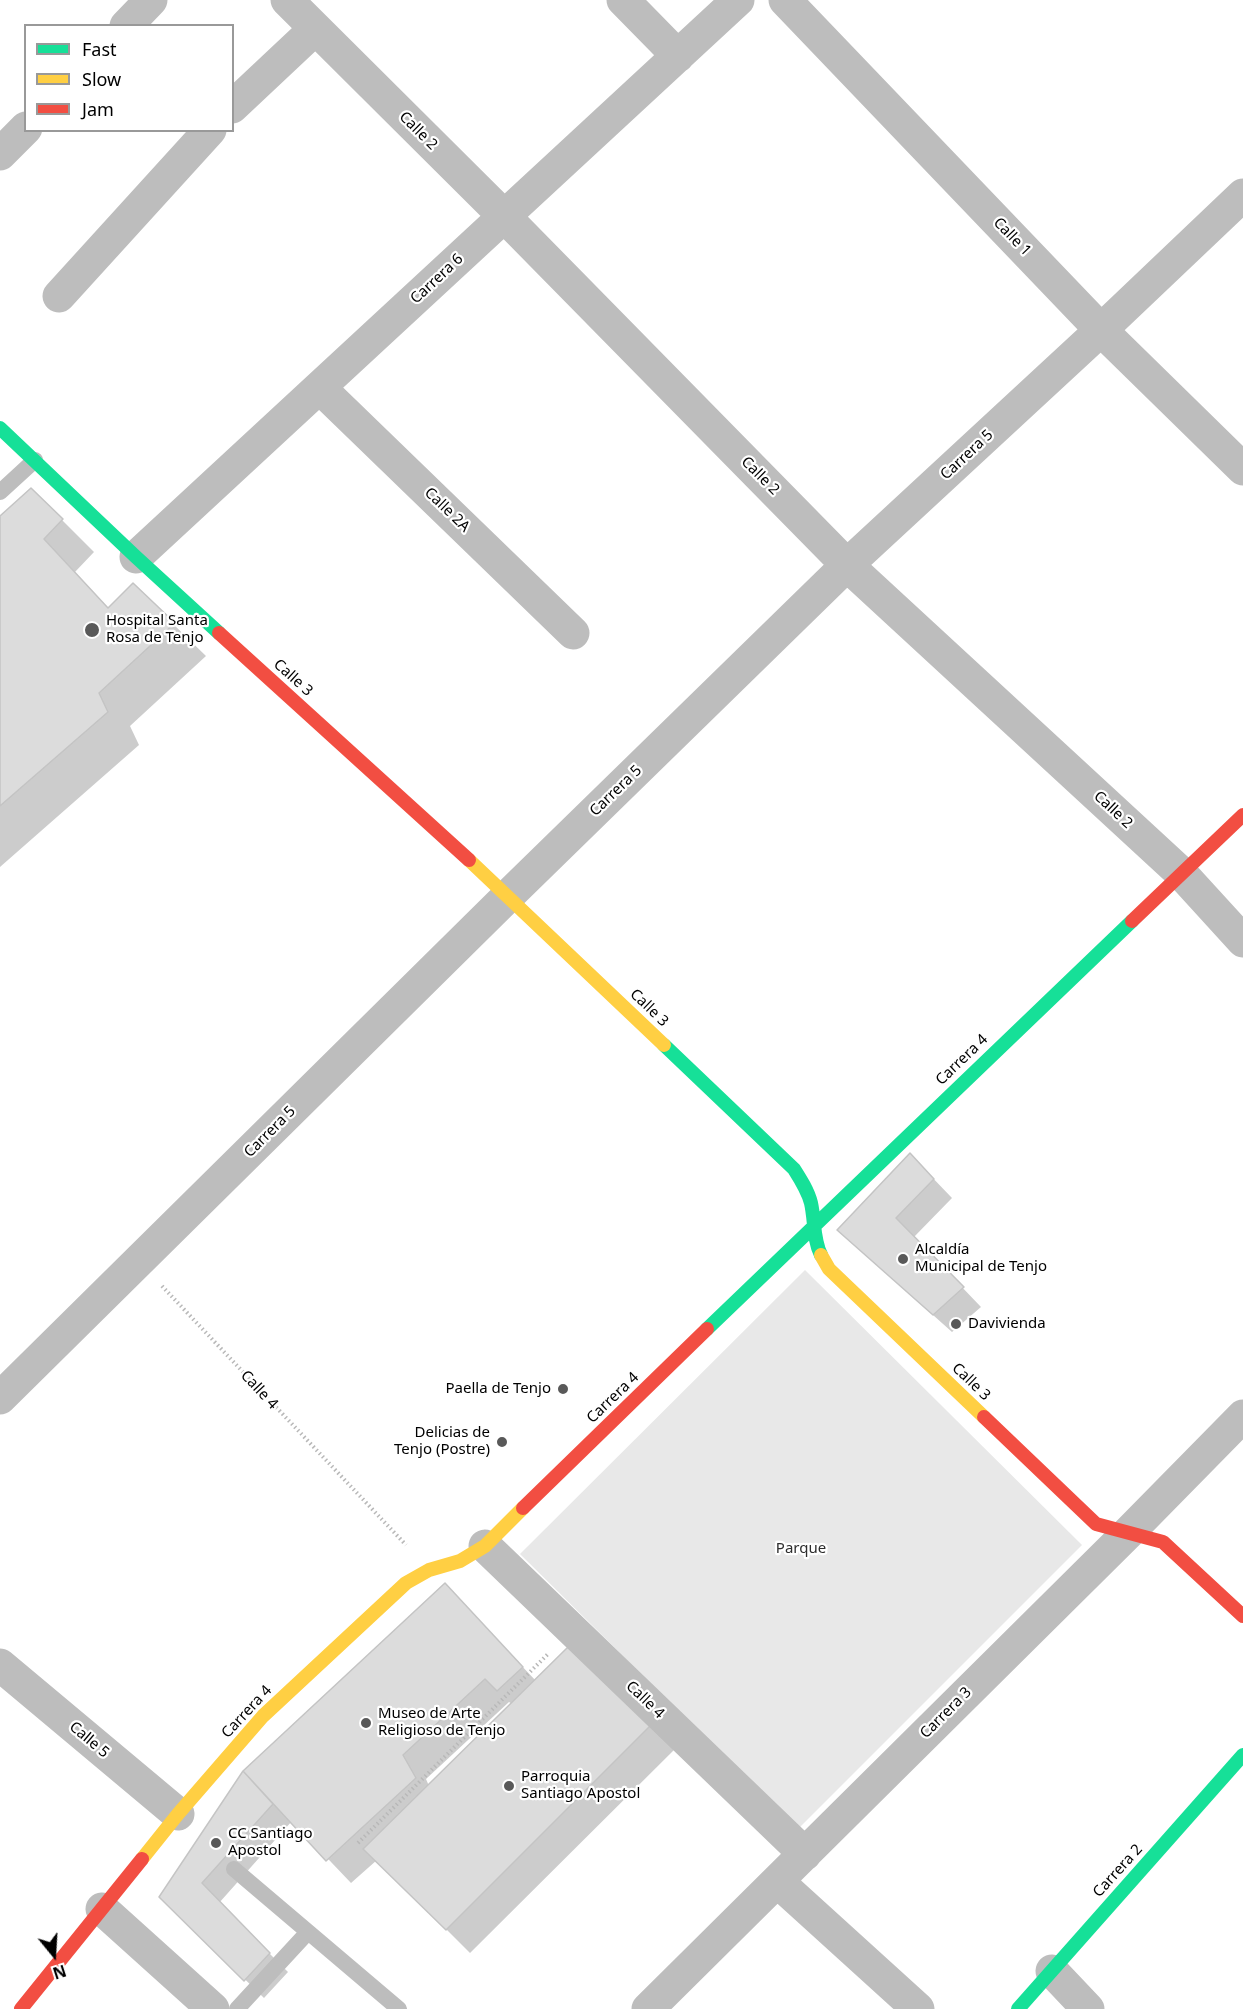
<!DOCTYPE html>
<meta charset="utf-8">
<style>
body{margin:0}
#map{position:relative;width:1243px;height:2009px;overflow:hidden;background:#fff;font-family:"Noto Sans",sans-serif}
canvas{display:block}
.legend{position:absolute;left:24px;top:24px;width:210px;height:108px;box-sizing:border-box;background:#fff;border:2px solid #999;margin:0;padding:8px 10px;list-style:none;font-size:18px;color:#000}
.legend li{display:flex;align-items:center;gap:12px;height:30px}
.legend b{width:30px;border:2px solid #999}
.north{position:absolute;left:24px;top:1925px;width:60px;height:60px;-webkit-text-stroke:4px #fff;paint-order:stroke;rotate:162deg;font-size:16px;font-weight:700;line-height:24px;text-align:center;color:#000}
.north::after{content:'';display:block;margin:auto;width:21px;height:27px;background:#000;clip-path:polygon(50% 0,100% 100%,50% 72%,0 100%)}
</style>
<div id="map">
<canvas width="1243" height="2009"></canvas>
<ul class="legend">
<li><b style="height:8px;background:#16e098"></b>Fast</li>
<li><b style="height:8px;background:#ffcf43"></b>Slow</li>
<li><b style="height:8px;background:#f24e42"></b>Jam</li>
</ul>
<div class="north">N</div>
</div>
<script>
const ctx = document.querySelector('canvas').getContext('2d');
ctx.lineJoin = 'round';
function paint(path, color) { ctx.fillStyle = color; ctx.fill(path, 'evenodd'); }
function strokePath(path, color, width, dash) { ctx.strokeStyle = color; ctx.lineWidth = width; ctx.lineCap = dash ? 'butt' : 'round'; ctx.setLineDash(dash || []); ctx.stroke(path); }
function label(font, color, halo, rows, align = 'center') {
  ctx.font = font + ' "Noto Sans",sans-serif'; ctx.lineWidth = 4.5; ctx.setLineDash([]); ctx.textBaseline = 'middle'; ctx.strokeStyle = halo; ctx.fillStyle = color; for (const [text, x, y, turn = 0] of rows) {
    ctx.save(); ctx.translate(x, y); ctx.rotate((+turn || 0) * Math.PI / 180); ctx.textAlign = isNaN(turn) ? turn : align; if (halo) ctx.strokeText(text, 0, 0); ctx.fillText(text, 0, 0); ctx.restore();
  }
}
const green = new Path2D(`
 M805,1270L1082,1545L798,1829L520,1554Z`);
const shadow = new Path2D(`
 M0,518L62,520L94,552L75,572L109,609L133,585L206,656L130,726L139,745L0,867Z
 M928,1173L952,1198L914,1237L981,1307L952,1332L858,1248Z
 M468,1609L536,1681L568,1649L676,1748L470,1953L377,1860L351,1883L292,1821L219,1903L288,1972L264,1998L161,1897L244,1772ZM509,1702L512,1704L429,1786L426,1779Z`);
const building = new Path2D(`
 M31,488L63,519L44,539L108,608L133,583L175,623L99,693L108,712L0,806V516Z
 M910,1153L934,1179L896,1218L964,1287L933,1315L837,1230Z
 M445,1583L523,1667L497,1691L485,1679L403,1755L416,1778L326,1861L243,1771Z
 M568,1647L653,1723L446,1930L363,1849Z
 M243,1771L273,1804L202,1883L270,1953L244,1981L159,1897Z`);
const path = new Path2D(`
 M162,1286L406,1545
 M358,1843L548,1654`);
const lane = new Path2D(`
 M0,492L35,460
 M234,1869L399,2009
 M237,2009L308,1932`);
const street = new Path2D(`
 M287,0L504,216L847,565L1181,873L1243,941
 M623,0L678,56
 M785,0L1101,330L1243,469
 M126,26L151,0
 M232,107L315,29
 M0,154L26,128
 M59,296L210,130
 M320,388L573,633
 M136,557L738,0
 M0,1398L508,896L847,565L1101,330L1243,195
 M485,1546L805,1854
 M0,1665L178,1814
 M777,1881L918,2009
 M102,1909L213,2009
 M1052,1971L1088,2009
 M648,2009L1128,1533L1243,1416`);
const fast = new Path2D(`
 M0,428L136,557L219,633
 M664,1045L794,1169C801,1180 808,1191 811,1203C815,1221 813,1239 821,1255
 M707,1329L1132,921
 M1018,2009L1243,1755`);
const slow = new Path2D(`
 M469,860L664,1045
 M821,1255L829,1269L984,1417
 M142,1859L178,1814L263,1716L406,1583L429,1570L460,1561L485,1546L523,1508`);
const jam = new Path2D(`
 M219,633L469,860
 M1132,921L1243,815
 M984,1417L1096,1524L1163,1542L1243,1616
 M523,1508L707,1329
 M21,2009L142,1859`);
const markers = [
 [92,630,8,"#595959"],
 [903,1259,6,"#595959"],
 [956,1324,6,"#595959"],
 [563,1389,6,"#595959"],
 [502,1442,6,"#595959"],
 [366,1723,6,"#595959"],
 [509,1786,6,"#595959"],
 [216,1843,6,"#595959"]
];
const streetNames = [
 ["Calle 2",418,131,45],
 ["Calle 1",1012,237,46],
 ["Carrera 6",437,279,-43],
 ["Carrera 5",967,455,-43],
 ["Calle 2",760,476,45],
 ["Calle 2A",447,510,44],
 ["Calle 3",293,678,42],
 ["Carrera 5",616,791,-44],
 ["Calle 2",1113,810,43],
 ["Calle 3",649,1008,44],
 ["Carrera 4",962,1060,-44],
 ["Carrera 5",270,1132,-45],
 ["Calle 3",971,1382,44],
 ["Calle 4",259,1390,47],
 ["Carrera 4",613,1398,-44],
 ["Calle 4",645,1700,44],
 ["Carrera 4",247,1712,-47],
 ["Carrera 3",946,1713,-45],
 ["Calle 5",89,1740,40],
 ["Carrera 2",1118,1871,-48]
];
const poiNames = [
 ["Hospital Santa",106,621],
 ["Rosa de Tenjo",106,638],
 ["Alcaldía",915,1250],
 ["Municipal de Tenjo",915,1267],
 ["Davivienda",968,1324],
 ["Paella de Tenjo",551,1389,"right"],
 ["Delicias de",490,1433,"right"],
 ["Tenjo (Postre)",490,1450,"right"],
 ["Museo de Arte",378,1714],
 ["Religioso de Tenjo",378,1731],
 ["Parroquia",521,1777],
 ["Santiago Apostol",521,1794],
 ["CC Santiago",228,1834],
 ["Apostol",228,1851]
];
const parkNames = [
 ["Parque",801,1549]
];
paint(green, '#e8e8e8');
paint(shadow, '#0003');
paint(building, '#dcdcdc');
strokePath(building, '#c4c4c4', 1.5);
strokePath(path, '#b8b8b8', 4, [1.5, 3]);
strokePath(lane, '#bdbdbd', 16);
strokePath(street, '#bdbdbd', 33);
strokePath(fast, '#16e098', 14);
strokePath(slow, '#ffcf43', 14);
strokePath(jam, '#f24e42', 14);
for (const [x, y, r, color] of markers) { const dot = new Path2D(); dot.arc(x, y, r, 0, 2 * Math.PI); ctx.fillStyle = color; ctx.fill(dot); strokePath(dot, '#fff', 2); }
label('15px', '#000', '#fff', streetNames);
label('15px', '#000', '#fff', poiNames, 'left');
label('15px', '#2d2d2d', '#fff', parkNames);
</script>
